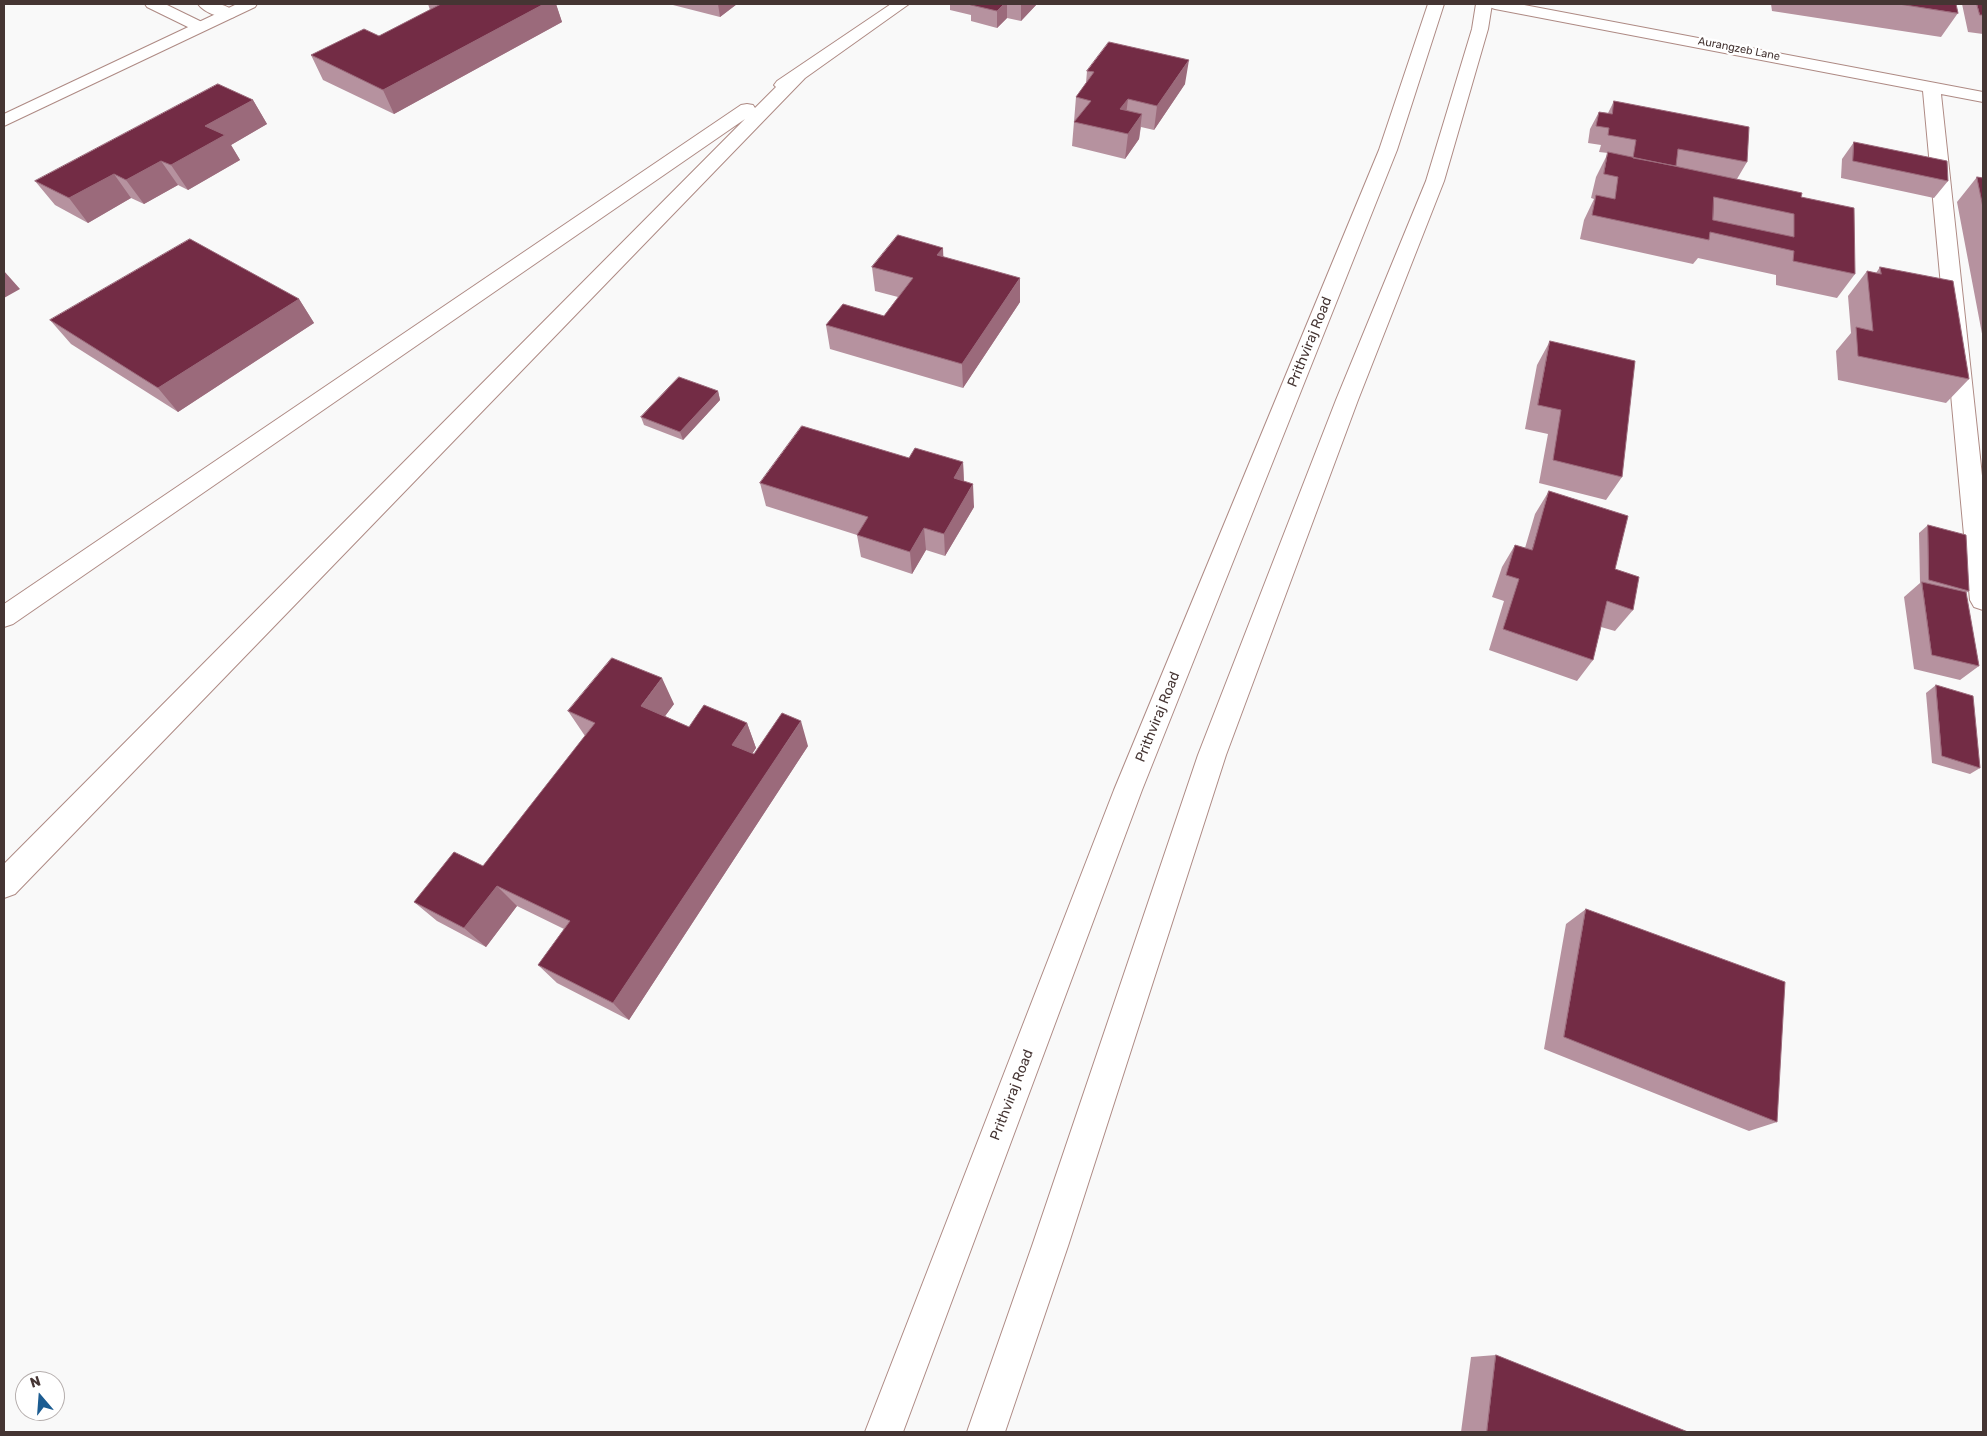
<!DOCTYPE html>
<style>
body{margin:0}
#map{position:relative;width:1987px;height:1436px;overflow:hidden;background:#f9f9f9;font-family:Rubik,sans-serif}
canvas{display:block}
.frame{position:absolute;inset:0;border:5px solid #453533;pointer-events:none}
.north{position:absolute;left:15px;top:1371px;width:50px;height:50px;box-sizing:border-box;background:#fff;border:1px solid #b5aead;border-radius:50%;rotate:342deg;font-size:14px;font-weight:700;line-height:20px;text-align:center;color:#453533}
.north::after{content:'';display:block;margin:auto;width:18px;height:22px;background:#1c5c91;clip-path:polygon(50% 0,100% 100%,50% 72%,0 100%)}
</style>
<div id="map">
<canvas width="1987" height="1436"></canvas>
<div class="frame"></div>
<div class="north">N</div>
</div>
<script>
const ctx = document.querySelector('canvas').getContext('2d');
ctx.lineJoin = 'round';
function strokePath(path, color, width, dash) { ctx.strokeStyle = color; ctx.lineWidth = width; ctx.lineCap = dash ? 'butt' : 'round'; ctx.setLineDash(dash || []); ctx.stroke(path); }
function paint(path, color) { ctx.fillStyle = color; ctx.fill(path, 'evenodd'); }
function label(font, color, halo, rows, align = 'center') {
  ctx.font = font + ' Rubik,sans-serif'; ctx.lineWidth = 5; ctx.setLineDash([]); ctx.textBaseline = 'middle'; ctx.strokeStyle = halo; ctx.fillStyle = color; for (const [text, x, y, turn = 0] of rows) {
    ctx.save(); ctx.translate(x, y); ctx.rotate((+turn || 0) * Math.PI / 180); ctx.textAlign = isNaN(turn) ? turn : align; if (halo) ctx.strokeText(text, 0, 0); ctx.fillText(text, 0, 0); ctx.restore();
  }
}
const lane = new Path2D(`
 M145,4H165L206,24L208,27L206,30H194L147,7Z
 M198,4C210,3 228,2 236,14L234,17C224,20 204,13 198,4Z`);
const street = new Path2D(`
 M237,4H257L255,7L4,126V114Z
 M891,4H909L805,78L15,894L4,898V864L745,119L13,624L4,627V604L741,105L747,104L753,105L755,108L776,87L774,85L777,81Z
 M1487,4H1519L1983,92V102L1941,94L1983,485V610L1974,607L1970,600L1923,91L1495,9L1489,7Z`);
const secondary = new Path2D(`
 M1428,4H1444L1397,150L1142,790L903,1432H865L1114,790L1379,150Z
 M1476,4H1492L1488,29L1444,181L1358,400L1226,755L1068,1246L1005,1432H967L1032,1246L1198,755L1336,400L1426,181L1472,29Z`);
const wall = new Path2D(`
 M428,4H556L562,22L394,114L323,80L311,55L379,36L430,10Z
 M669,4H737L720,17Z
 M950,4H1037L1021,21L1007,18L997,28L971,21V15L950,10Z
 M1771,4H1956L1958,13L1941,37L1772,11Z
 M1962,4H1983V34L1968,32Z
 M1087,71L1185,84L1154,130L1141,127L1139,139L1125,159L1072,146L1076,97L1086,83Z
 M253,100L267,124L231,145L240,160L188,190L178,185L144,204L131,198L88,223L55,205L35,181Z
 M1614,101L1747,162L1737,179L1801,197L1855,274L1837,298L1776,285V275L1698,258L1693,264L1580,239L1584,220L1594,199L1591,198L1596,177L1608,153L1599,152L1601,145L1588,143L1590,129L1599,112L1608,113Z
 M1854,142L1948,181L1934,198L1841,178L1842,159Z
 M1977,177L1983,178V339L1957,202Z
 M943,248V257L1020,302L963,388L830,349L826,325L884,316L898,297L875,291L872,267Z
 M1880,267L1969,379L1946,403L1838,380L1836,351L1851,333L1848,296L1867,271L1876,273Z
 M299,299L314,323L178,412L71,344L50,320Z
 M1550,341L1622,477L1606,500L1539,483L1548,434L1525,429L1537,365Z
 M718,391L720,400L683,440L644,425L641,417Z
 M909,458L963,462L964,481L974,507L945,556L926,550L912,574L861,557L857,535L766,506L760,483Z
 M1549,491L1615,569L1633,610L1615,631L1601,627L1593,660L1577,681L1489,650L1504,601L1492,597L1502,567L1515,545L1525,548L1535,514Z
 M1928,525L1969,591L1966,593L1979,666L1960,680L1914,669L1904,597L1920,583L1919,533Z
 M1936,685L1980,768L1970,774L1932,763L1926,693Z
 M674,704L665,716L689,727L747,723L756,748L752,754H754L808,746L629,1020L557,983L538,965L564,929L517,906L486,947L437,921L414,902L483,866L585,736L568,711Z
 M1586,909L1777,1122L1749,1131L1544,1049L1566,924Z
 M1496,1355L1688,1432H1461L1471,1357Z`);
const shadedWall = new Path2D(`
 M544,4H556L562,22L394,114L383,90Z
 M718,4H737L720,17Z
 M1004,4H1007V18L997,28V11Z
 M1021,4H1037L1021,21Z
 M1189,60L1185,84L1154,130L1157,106Z
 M1128,99L1125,123L1120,109Z
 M253,100L267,124L231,145L240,160L188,190L171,165L205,126Z
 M1142,114L1139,139L1125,159L1128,134Z
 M161,161L178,185L144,204L126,180Z
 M114,174L131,198L88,223L69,198Z
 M943,248L944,272L937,255Z
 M4,271L20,289L4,298Z
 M1020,278V302L963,388L962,364Z
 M299,299L314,323L178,412L158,388Z
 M718,391L720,400L683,440L680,432Z
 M963,462L964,485L954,478Z
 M973,484L974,507L945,556L944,534Z
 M924,528L926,550L912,574L910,552Z
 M662,678L674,704L654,731L641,706Z
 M801,721L808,746L629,1020L613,1003Z
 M747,723L756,748L742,769L732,745Z
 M497,886L517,906L486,947L464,928Z`);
const building = new Path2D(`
 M440,4H544L383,90L311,55L364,29L379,36L441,4Z
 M972,4H1004L997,11L971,5Z
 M1899,4H1956L1958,13Z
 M1977,4H1983V15H1980Z
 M1109,42L1189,60L1157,106L1128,99L1120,109L1142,114L1128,134L1074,122L1091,101L1076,97L1094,72L1087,71Z
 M218,84L253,100L205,126L225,135L171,165L161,161L126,180L114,174L69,198L35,181Z
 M1614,101L1749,127L1747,162L1678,149L1676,166L1633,158L1636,140L1608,135L1609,128L1596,126L1599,112L1612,114Z
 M1854,142L1947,161L1948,181L1853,161Z
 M1608,152L1802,193L1801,197L1854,208L1855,274L1793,261L1794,251L1710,232L1709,240L1592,215L1596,195L1615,199L1618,177L1604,174ZM1714,197L1794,214V237L1713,220Z
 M1977,177L1983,178V207Z
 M898,235L943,248L937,255L1020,278L962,364L826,325L843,304L884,316L913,278L872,267Z
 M190,239L299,299L158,388L50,320Z
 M1880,267L1953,281L1969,379L1858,356L1856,327L1873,331L1867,271L1881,274Z
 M1550,341L1635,361L1622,477L1553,460L1561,410L1538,405Z
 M679,377L718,391L680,432L641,417Z
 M802,426L909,458L915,448L963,462L954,478L973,484L944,534L924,528L910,552L857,535L868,517L760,483Z
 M1549,491L1628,516L1615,569L1639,577L1633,610L1607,601L1593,660L1503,629L1519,579L1506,575L1515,545L1532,550Z
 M1928,525L1966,535L1969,591L1929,580Z
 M1922,582L1966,592L1979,666L1932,655Z
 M612,658L662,678L641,706L689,727L704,705L747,723L732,745L754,754L782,713L801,721L613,1003L538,965L570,921L497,886L464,928L414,902L454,852L483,866L595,723L568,711Z
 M1936,685L1973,696L1980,768L1942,756Z
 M1586,909L1785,982L1777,1122L1564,1037Z
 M1496,1355L1688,1432H1487Z`);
const farStreetnames = [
 ["Aurangzeb Lane",1739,49,11]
];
const streetNames = [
 ["Prithviraj Road",1310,342,-68],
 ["Prithviraj Road",1158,717,-68],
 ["Prithviraj Road",1012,1095,-69]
];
strokePath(lane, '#ae8a84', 2);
strokePath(street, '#ae8a84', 2);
strokePath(secondary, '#ae8a84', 2);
paint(lane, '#fff');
paint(street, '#fff');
paint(secondary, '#fff');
paint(wall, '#b6929f');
paint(shadedWall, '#9b6a7b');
paint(building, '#732c45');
strokePath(building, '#9b6a7b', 1);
label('11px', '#453533', '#fff', farStreetnames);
label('14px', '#453533', '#fff', streetNames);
</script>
